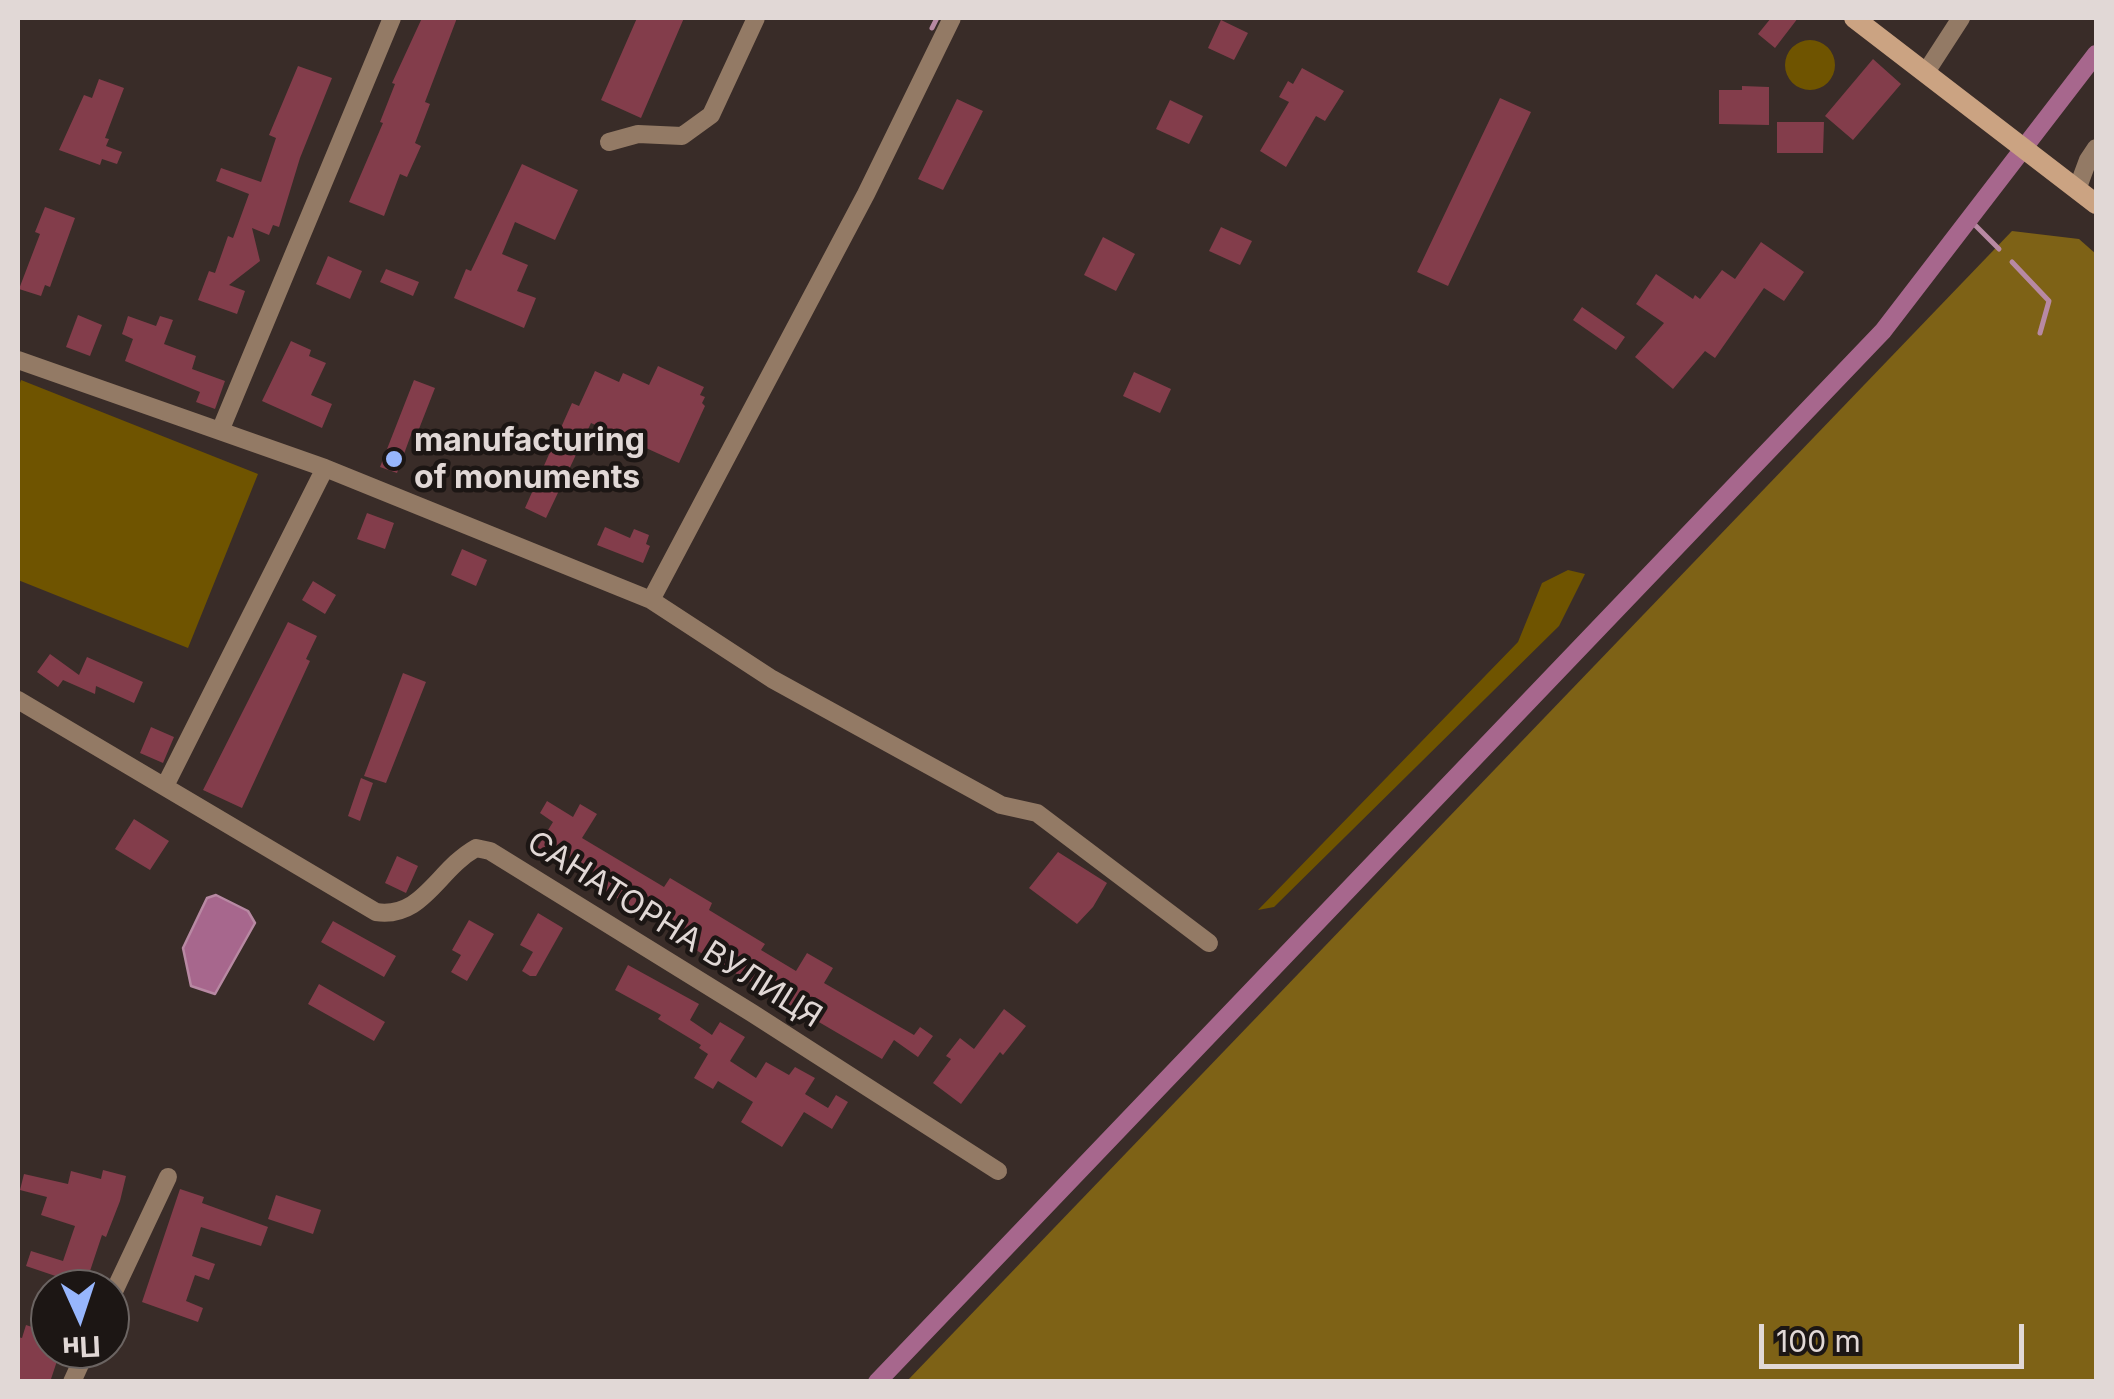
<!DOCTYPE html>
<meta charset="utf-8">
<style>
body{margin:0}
#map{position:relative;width:2114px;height:1399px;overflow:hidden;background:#392c28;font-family:Inter,sans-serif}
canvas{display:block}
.frame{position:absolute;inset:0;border:20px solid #e1d8d6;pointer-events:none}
.north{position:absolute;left:30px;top:1269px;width:100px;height:100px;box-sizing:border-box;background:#1c1614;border:2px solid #6b6462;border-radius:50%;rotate:177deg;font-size:28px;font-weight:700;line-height:40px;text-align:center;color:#e1d8d6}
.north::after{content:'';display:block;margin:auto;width:35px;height:45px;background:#97b6fd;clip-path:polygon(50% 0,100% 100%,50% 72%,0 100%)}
.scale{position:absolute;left:1759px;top:1324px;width:265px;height:45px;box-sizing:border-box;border:5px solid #e1d8d6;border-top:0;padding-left:12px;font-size:30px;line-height:35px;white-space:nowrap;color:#e1d8d6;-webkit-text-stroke:8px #1c1614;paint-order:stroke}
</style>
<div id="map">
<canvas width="2114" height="1399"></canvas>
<div class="frame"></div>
<div class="north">Пн</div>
<div class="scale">100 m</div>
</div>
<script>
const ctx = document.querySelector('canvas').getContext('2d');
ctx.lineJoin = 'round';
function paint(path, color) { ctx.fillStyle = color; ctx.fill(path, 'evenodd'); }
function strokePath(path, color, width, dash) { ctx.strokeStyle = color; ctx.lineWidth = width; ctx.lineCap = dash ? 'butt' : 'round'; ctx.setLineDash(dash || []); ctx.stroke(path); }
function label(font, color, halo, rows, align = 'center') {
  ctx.font = font + ' Inter,sans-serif'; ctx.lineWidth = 9; ctx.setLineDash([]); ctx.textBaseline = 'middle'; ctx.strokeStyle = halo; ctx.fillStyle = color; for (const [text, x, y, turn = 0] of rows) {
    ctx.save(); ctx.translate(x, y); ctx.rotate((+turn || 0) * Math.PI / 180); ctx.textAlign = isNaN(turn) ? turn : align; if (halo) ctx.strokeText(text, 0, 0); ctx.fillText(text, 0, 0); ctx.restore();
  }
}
const green = new Path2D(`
 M1785 65a25 25 0 1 1 50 0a25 25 0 1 1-50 0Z
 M21,380L258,474L188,648L18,580V389Z
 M1568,570L1585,574L1559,626L1274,907L1258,910L1518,642L1542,583Z`);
const forest = new Path2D(`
 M2012,231L2079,239L2096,254V1381H907Z`);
const water = new Path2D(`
 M216,895L248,911L255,923L215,994L191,986L183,948L207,898Z`);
const stream = new Path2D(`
 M932,28L937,18
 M1969,219L1999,249
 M2012,262L2049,301L2040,333`);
const canal = new Path2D(`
 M877,1382L1883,331L2096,54`);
const building = new Path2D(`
 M422,18H457L425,102L430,104L415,143L421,146L407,177L400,174L384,216L349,202L383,123L380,122L395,84L392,83Z
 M637,18H684L641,118L601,100Z
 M1771,18H1798L1775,48L1758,34Z
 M1221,20L1248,33L1234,60L1208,48Z
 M1873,59L1901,84L1853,140L1825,116Z
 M298,66L332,78L300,158L279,227L273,225L269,235L252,228L260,261L229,285L245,291L237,314L198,300L209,271L215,273L228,236L233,238L249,194L216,181L221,168L261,182L276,138L269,135Z
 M1302,68L1344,91L1325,121L1316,116L1286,167L1260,151L1289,102L1279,97L1288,81L1293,84Z
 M99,79L124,88L105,138L109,139L106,146L122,152L117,164L102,159L100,165L59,150L84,95L92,98Z
 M1742,86L1769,87V125L1719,124V90H1742Z
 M1500,98L1531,112L1448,286L1417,272Z
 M957,99L983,111L943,190L918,179Z
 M1170,100L1203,116L1189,144L1156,129Z
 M1777,122H1824L1823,153H1777Z
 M522,164L578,190L555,240L515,222L502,254L528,265L517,291L536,298L524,328L454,298L466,269L471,271Z
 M45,207L75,218L50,287L45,285L41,296L19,289L40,234L35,232Z
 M1221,227L1252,241L1240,265L1209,251Z
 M1103,237L1135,254L1116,291L1084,275Z
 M1761,242L1804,272L1784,301L1764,288L1715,358L1705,351L1673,389L1635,357L1664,323L1636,304L1656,274L1693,299L1695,295L1700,299L1722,270L1735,279Z
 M328,256L362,271L350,299L316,284Z
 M386,269L419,282L413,296L380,282Z
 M1582,307L1625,337L1616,350L1573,320Z
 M78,315L102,325L90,356L66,347Z
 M128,316L156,326L160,316L173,320L164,344L196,356L192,369L225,381L215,409L196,402L200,392L125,361L133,339L122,334Z
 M291,341L311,350L309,356L326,363L311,395L332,404L322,428L262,401Z
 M658,366L704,387L700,395L705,397L702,403L705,406L679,463L591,423L546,518L525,508L572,403L579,406L595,371L619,382L623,373L649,385Z
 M1134,372L1171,389L1160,413L1123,396Z
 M414,380L435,388L417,434L412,432L397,473L380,467Z
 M367,513L394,523L385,549L357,539Z
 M605,527L630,538L634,529L649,535L646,544L650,546L643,563L597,545Z
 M462,549L487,560L476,586L451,575Z
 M313,581L336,595L325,614L302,600Z
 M288,622L317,636L306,659L310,661L242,808L203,790Z
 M50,654L79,675L87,657L143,682L134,703L96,686L95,694L63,680L58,687L37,672Z
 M403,673L426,682L386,783L364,776Z
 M151,727L174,737L163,763L140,753Z
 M361,778L373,783L360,821L348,816Z
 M547,801L573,817L580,804L597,814L582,838L664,887L670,878L712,903L709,910L765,944L761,950L796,971L807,953L833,968L824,983L914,1035L920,1027L933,1036L918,1057L894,1040L882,1059L672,936L673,933L537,848L553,822L540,813Z
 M134,819L169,841L150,870L115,849Z
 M1058,852L1107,883L1093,907L1077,924L1029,888Z
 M397,856L418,866L406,893L385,883Z
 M538,913L563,928L536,976H530L522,971L533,952L520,945Z
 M469,920L494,934L467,981L451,972L461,955L452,950Z
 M333,921L396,956L384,977L321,942Z
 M628,965L699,1004L690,1020L712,1035L720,1022L745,1037L730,1061L756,1078L766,1062L789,1075L795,1067L815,1078L805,1094L828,1108L836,1095L848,1102L832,1129L804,1112L782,1147L741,1122L753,1102L718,1081L713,1089L694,1078L708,1054L699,1048L701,1045L658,1019L661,1015L615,990Z
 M319,984L385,1022L374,1041L308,1004Z
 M1004,1009L1026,1026L1003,1055L1000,1052L961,1104L933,1083L951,1059L946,1056L960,1038L974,1049Z
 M103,1170L126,1176L120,1201L106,1237L102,1235L85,1286L26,1266L31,1251L63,1261L75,1226L41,1215L47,1197L20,1190L24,1174L68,1184L71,1171L101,1179Z
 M180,1189L204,1197L202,1203L268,1227L261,1246L201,1227L192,1256L215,1264L209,1280L195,1275L186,1301L203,1308L198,1322L142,1302Z
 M276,1195L321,1210L313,1234L268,1219Z
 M26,1325L50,1333V1349H61L50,1382H18V1337L22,1338Z`);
const street = new Path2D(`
 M1926,72L1961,18
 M609,142L638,134L682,136L711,115L756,18
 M2078,187L2088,160L2096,148
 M18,360L325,468L651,600L866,194L952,18
 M220,431L392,18
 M651,600L772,679L1001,805L1037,813L1209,943
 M18,700L376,912C423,919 437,870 476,848L490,851L752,1013L998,1171
 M165,786L325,468
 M110,1300L168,1177
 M72,1382L87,1349`);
const secondary = new Path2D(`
 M1854,18L2096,204`);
const markers = [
 [394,459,10,"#97b6fd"]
];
const poiNames = [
 ["manufacturing",414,441],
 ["of monuments",414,478]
];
const streetNames = [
 ["САНАТОРНА ВУЛИЦЯ",674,930,32]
];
paint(green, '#6f5400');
paint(forest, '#7e6216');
paint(water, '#a7678d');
strokePath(water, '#b889a3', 2.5);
strokePath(stream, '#b889a3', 5);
strokePath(canal, '#a7678d', 18);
paint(building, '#833d4b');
strokePath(street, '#937a65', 18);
strokePath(secondary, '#cba382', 20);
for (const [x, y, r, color] of markers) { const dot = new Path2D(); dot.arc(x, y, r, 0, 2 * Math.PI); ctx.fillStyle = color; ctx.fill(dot); strokePath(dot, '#1c1614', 4); }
label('bold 32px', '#e1d8d6', '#1c1614', poiNames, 'left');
label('32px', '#e1d8d6', '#1c1614', streetNames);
</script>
